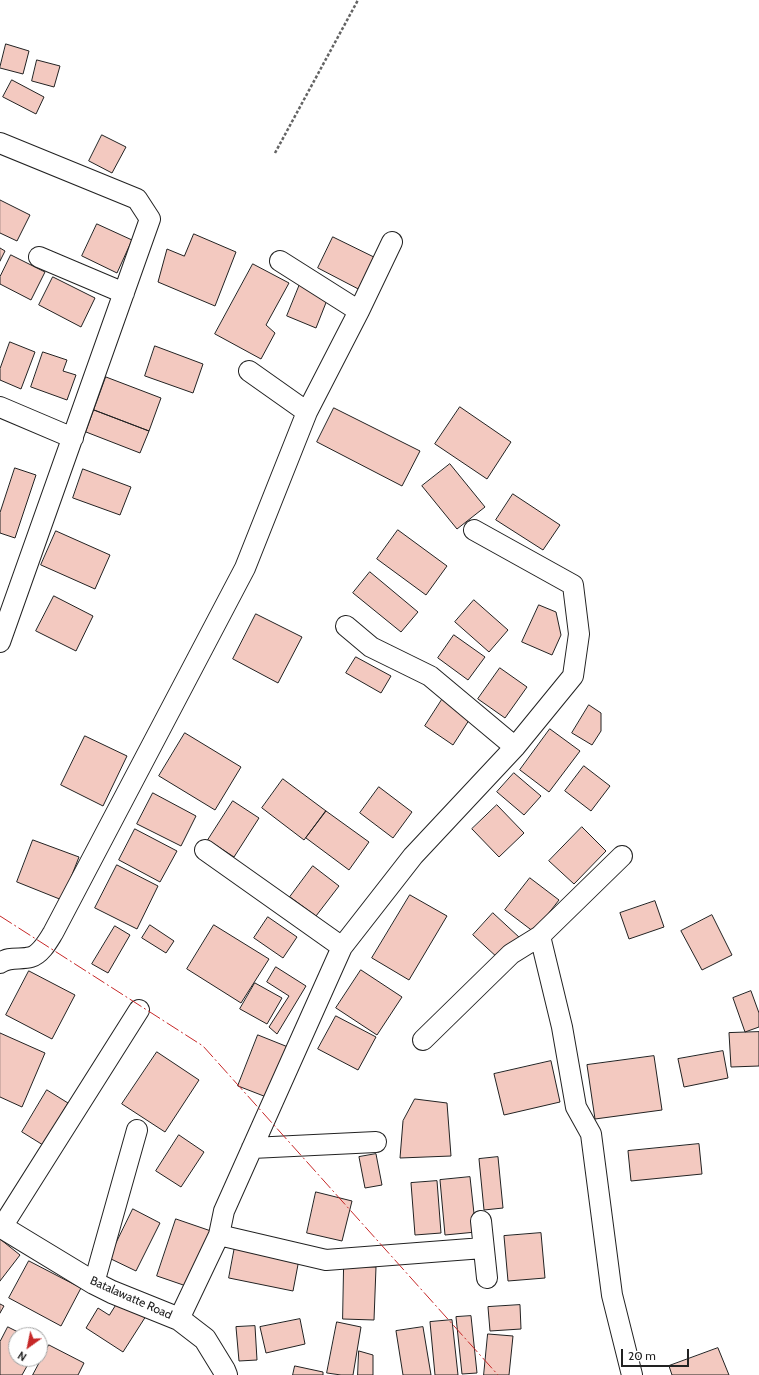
<!DOCTYPE html>
<style>
body{margin:0}
#map{position:relative;width:759px;height:1375px;overflow:hidden;background:#fff;font-family:Cabin,sans-serif}
canvas{display:block}
.north{position:absolute;left:8px;top:1327px;width:40px;height:40px;box-sizing:border-box;background:#fff;border:1px solid #a7a7a7;border-radius:50%;rotate:213deg;font-size:11px;font-weight:700;line-height:16px;text-align:center;color:#222}
.north::after{content:'';display:block;margin:auto;width:14px;height:18px;background:#c62828;clip-path:polygon(50% 0,100% 100%,50% 72%,0 100%)}
.scale{position:absolute;left:621px;top:1349px;width:68px;height:18px;box-sizing:border-box;border:2px solid #222;border-top:0;padding-left:5px;font-size:12px;line-height:14px;white-space:nowrap;color:#222;-webkit-text-stroke:3px #fff;paint-order:stroke}
</style>
<div id="map">
<canvas width="759" height="1375"></canvas>
<div class="north">N</div>
<div class="scale">20 m</div>
</div>
<script>
const ctx = document.querySelector('canvas').getContext('2d');
ctx.lineJoin = 'round';
function paint(path, color) { ctx.fillStyle = color; ctx.fill(path, 'evenodd'); }
function strokePath(path, color, width, dash) { ctx.strokeStyle = color; ctx.lineWidth = width; ctx.lineCap = dash ? 'butt' : 'round'; ctx.setLineDash(dash || []); ctx.stroke(path); }
function label(font, color, halo, rows, align = 'center') {
  ctx.font = font + ' Cabin,sans-serif'; ctx.lineWidth = 3; ctx.setLineDash([]); ctx.textBaseline = 'middle'; ctx.strokeStyle = halo; ctx.fillStyle = color; for (const [text, x, y, turn = 0] of rows) {
    ctx.save(); ctx.translate(x, y); ctx.rotate((+turn || 0) * Math.PI / 180); ctx.textAlign = isNaN(turn) ? turn : align; if (halo) ctx.strokeText(text, 0, 0); ctx.fillText(text, 0, 0); ctx.restore();
  }
}
const building = new Path2D(`
 M6,44L29,51L23,74L0,68Z
 M37,60L60,66L54,87L32,81Z
 M12,80L44,97L36,114L3,97Z
 M102,135L126,147L112,173L89,161Z
 M0,200L30,215L17,241L0,233Z
 M97,224L132,240L117,273L82,256Z
 M194,234L236,252L215,306L158,282L167,249L184,256Z
 M333,237L382,261L366,293L318,268Z
 M0,248L5,251L0,261Z
 M11,255L45,272L31,300L0,284V277Z
 M253,264L289,283L266,325L275,333L261,359L215,334Z
 M53,277L95,298L81,327L39,305Z
 M300,284L329,295L316,328L287,316Z
 M10,342L35,352L21,389L0,380V369Z
 M155,346L203,364L193,393L145,376Z
 M43,352L67,360L63,371L76,375L67,400L31,387Z
 M106,377L161,398L149,431L94,410Z
 M460,407L511,442L487,479L435,444Z
 M334,408L420,451L402,486L317,442Z
 M94,410L149,431L140,453L86,432Z
 M450,464L485,507L457,529L422,486Z
 M15,468L36,475L15,538L0,533V513Z
 M83,469L131,487L120,515L73,498Z
 M513,494L560,525L543,550L496,520Z
 M398,530L447,566L426,595L377,559Z
 M56,531L110,555L95,589L41,565Z
 M370,572L418,612L401,632L353,593Z
 M54,596L93,616L76,651L36,631Z
 M474,600L508,630L489,652L455,622Z
 M539,605L556,612L561,635L552,655L522,642Z
 M256,614L302,637L278,683L233,659Z
 M454,635L485,657L468,680L438,658Z
 M356,657L391,676L381,693L346,673Z
 M500,668L527,687L505,718L478,699Z
 M445,695L473,714L453,745L425,726Z
 M589,705L601,713V731L592,745L572,733Z
 M550,729L580,751L549,792L520,770Z
 M185,733L241,767L215,810L159,776Z
 M85,736L127,756L103,806L61,785Z
 M584,766L610,786L591,811L565,791Z
 M514,773L541,796L524,815L497,792Z
 M283,779L326,811L304,840L262,808Z
 M379,787L412,812L393,838L360,813Z
 M153,793L196,816L181,846L137,824Z
 M233,801L259,818L234,857L208,840Z
 M497,805L524,833L499,857L472,829Z
 M326,811L369,842L349,870L306,838Z
 M582,827L606,851L574,884L549,861Z
 M135,829L177,851L160,882L119,860Z
 M33,840L79,857L62,900L17,882Z
 M117,865L158,886L137,929L95,908Z
 M313,866L339,886L316,916L290,897Z
 M530,878L559,900L534,932L505,910Z
 M410,895L447,916L409,980L372,958Z
 M655,901L664,927L629,939L620,913Z
 M493,913L520,938L499,959L473,935Z
 M712,915L732,955L702,970L681,931Z
 M268,917L297,937L283,958L254,938Z
 M150,925L174,941L166,953L142,938Z
 M214,925L269,959L241,1003L187,969Z
 M115,926L130,935L108,973L92,964Z
 M276,967L306,986L277,1034L269,1027L289,996L267,982Z
 M361,970L402,997L377,1035L336,1008Z
 M29,971L75,995L52,1039L6,1015Z
 M255,983L282,998L267,1024L240,1009Z
 M751,991L759,1013V1027L745,1032L733,998Z
 M336,1016L376,1037L358,1070L318,1049Z
 M759,1032V1066L731,1067L729,1033Z
 M0,1033L45,1053L22,1107L0,1097Z
 M258,1035L293,1049L274,1100L238,1086Z
 M723,1051L728,1078L684,1087L678,1059Z
 M157,1052L199,1080L165,1132L122,1104Z
 M654,1056L662,1110L595,1119L587,1065Z
 M551,1061L560,1102L504,1115L494,1074Z
 M47,1090L68,1103L43,1145L22,1132Z
 M415,1099L447,1103L451,1156L400,1158L403,1121Z
 M179,1135L204,1152L181,1187L156,1171Z
 M699,1144L702,1174L631,1181L628,1151Z
 M376,1154L382,1185L365,1188L359,1157Z
 M498,1157L503,1208L484,1210L479,1159Z
 M470,1177L476,1232L445,1235L440,1180Z
 M437,1181L441,1233L415,1235L411,1183Z
 M316,1192L352,1201L342,1241L307,1233Z
 M133,1209L160,1223L136,1271L109,1258Z
 M176,1219L211,1231L192,1288L157,1276Z
 M541,1233L545,1278L508,1281L504,1236Z
 M0,1239L20,1255L0,1281Z
 M236,1241L300,1254L293,1291L229,1278Z
 M29,1261L81,1288L61,1326L9,1298Z
 M344,1266L376,1267L374,1320L343,1319Z
 M120,1299L146,1316L123,1352L86,1328L98,1308L109,1315Z
 M0,1304L4,1306L0,1313Z
 M520,1305L521,1329L490,1331L488,1307Z
 M471,1316L477,1373L462,1374L456,1317Z
 M300,1319L305,1344L266,1353L260,1327Z
 M452,1320L458,1375H435L430,1322Z
 M337,1322L361,1327L353,1375H341L327,1373Z
 M255,1326L257,1360L239,1361L236,1327Z
 M8,1327L24,1335H16V1359H31L22,1375H0V1342Z
 M423,1327L431,1375H403L396,1331Z
 M488,1334L513,1336L509,1375H484Z
 M49,1345L84,1363L78,1375H33Z
 M718,1348L729,1375H672L669,1366Z
 M359,1351L373,1355V1375H358Z
 M295,1366L323,1372V1375H293Z`);
const path = new Path2D(`
 M275,153L358,0`);
const minor = new Path2D(`
 M0,143L137,199L150,219L0,642
 M39,257L124,293
 M280,261L359,311
 M249,371L307,412
 M0,407L73,438
 M346,626L371,647L430,676L515,747
 M205,850L342,947
 M540,936L562,1027L576,1107L591,1134L612,1295L632,1375
 M0,963C9,956 21,960 31,957C41,954 48,941 53,933L245,568L307,412L359,311L392,242
 M423,1040L511,954L540,936L622,856
 M252,1148L376,1142
 M481,1221L487,1278
 M2,1227L139,1010
 M219,1235L326,1260L483,1248
 M94,1283L137,1130
 M179,1319L219,1235L224,1211L342,947L413,856L515,747L573,676L579,634L573,585L474,530`);
const tertiary = new Path2D(`
 M0,1226L94,1283L112,1292L179,1319L205,1339L224,1370L226,1375`);
const power = new Path2D(`
 M0,916L203,1046L498,1375`);
const streetNames = [
 ["Batalawatte Road",131,1298,24]
];
paint(building, '#f3c9c0');
strokePath(building, '#222', 1);
strokePath(minor, '#222', 22);
strokePath(tertiary, '#222', 24);
strokePath(path, '#646464', 2.5, [3, 2]);
strokePath(minor, '#fff', 20);
strokePath(tertiary, '#fff', 22);
strokePath(power, '#c62828', 1, [14, 3, 2, 3]);
label('12px', '#222', '#fff', streetNames);
</script>
